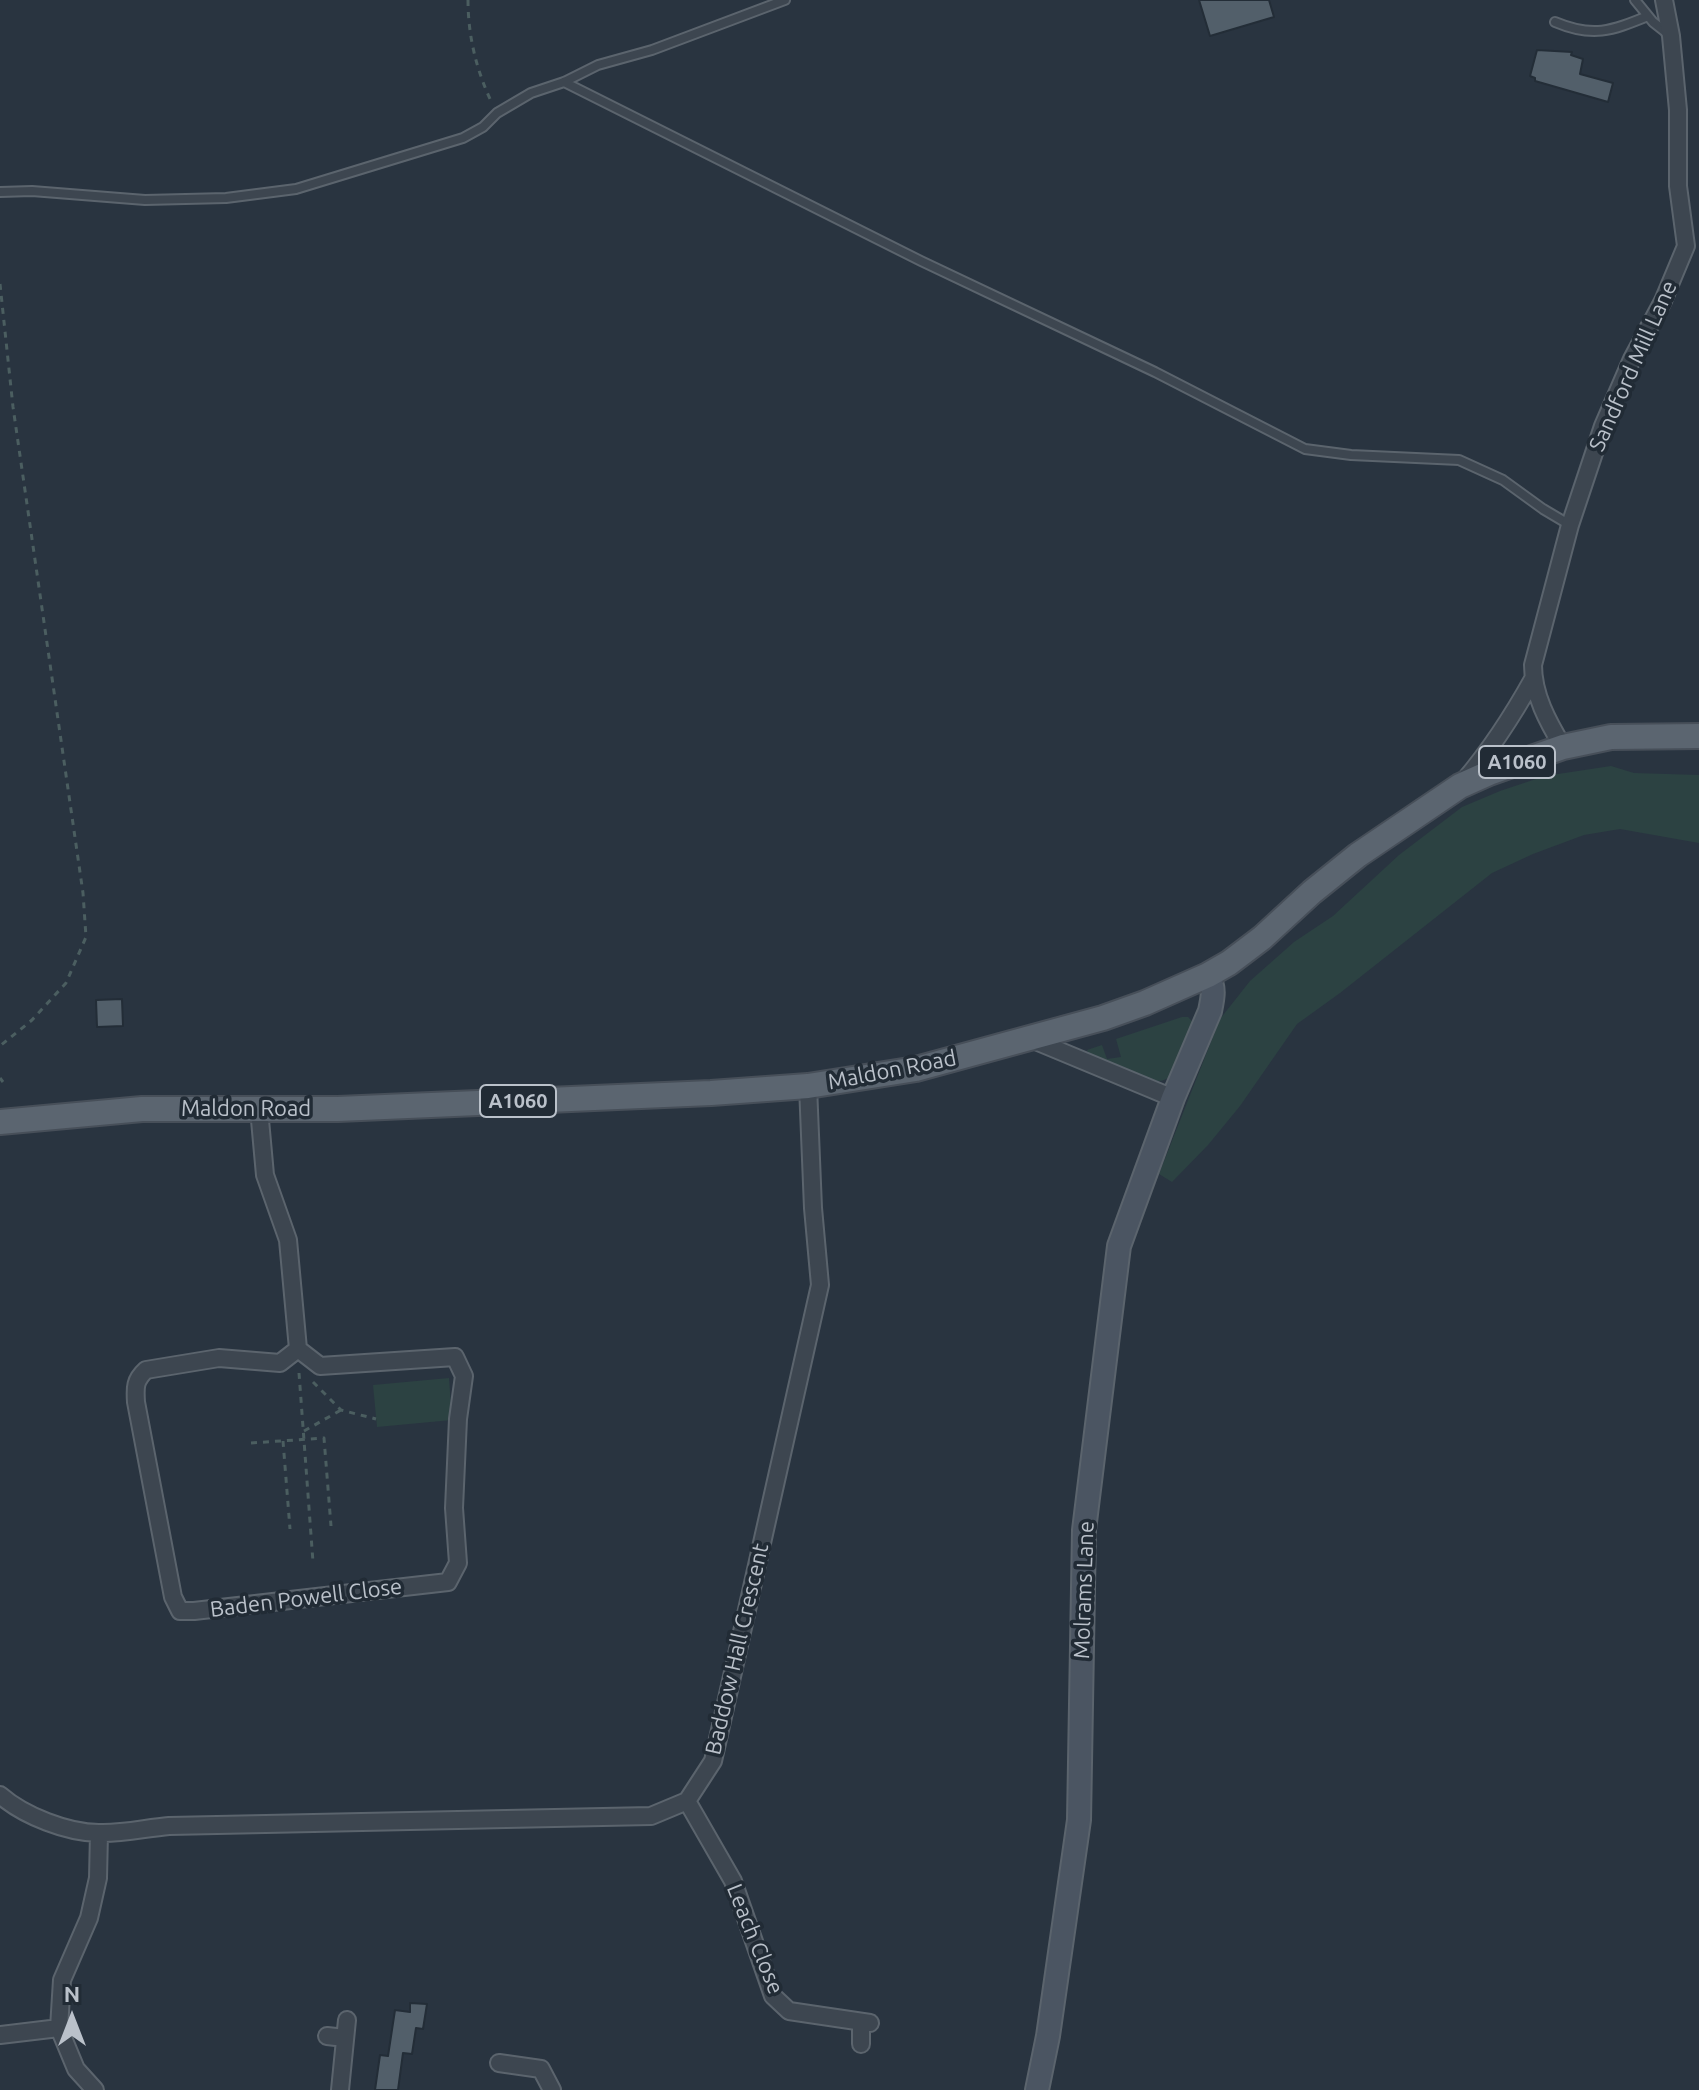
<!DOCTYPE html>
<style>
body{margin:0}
#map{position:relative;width:1699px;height:2090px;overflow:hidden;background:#293440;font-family:Ubuntu,sans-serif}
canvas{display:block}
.north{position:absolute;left:32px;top:1978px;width:80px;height:80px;-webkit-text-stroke:6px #212b35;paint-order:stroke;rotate:0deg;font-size:22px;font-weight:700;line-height:32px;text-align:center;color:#bac1ca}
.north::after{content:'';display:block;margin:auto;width:28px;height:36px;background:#bac1ca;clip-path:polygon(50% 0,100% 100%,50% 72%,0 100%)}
</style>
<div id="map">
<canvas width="1699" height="2090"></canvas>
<div class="north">N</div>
</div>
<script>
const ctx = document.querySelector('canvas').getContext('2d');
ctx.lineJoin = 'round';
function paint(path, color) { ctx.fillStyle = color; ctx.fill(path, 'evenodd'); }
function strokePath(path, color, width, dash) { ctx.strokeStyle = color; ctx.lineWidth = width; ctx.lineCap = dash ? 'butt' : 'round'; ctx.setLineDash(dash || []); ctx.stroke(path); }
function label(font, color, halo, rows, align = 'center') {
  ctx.font = font + ' Ubuntu,sans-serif'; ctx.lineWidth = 7; ctx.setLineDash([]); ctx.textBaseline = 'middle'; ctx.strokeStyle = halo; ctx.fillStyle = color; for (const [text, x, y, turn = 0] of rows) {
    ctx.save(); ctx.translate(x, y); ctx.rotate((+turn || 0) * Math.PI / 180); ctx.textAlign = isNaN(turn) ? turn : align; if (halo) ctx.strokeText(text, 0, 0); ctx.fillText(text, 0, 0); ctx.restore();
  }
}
const green = new Path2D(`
 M1611,766L1634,773L1699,775V843L1620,829L1584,835L1533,854L1492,873L1340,993L1297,1024L1240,1106L1208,1145L1172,1182L1159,1174L1220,1019L1250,981L1294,942L1333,916L1399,855L1462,807L1500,791L1545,776Z
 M1182,1017H1188L1194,1023L1171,1076C1164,1081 1160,1082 1152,1080L1089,1054L1087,1050L1102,1045L1107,1059L1121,1057L1116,1039Z
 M449,1378L452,1420L377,1427L373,1385Z`);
const building = new Path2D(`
 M1199,0H1269L1274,17L1210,36Z
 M1537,50L1572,52L1571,55L1583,59L1580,74L1613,83L1608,102L1535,81V78L1530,76Z
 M122,999L123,1026L97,1027L96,1000Z
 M410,2003L427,2004L423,2029L416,2028L412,2054L403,2053L398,2090H375L380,2055L388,2056L395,2010L410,2012Z`);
const path = new Path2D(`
 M468,0C468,35 476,69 491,101
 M0,284L13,407L83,893L86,937L66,983L32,1020L0,1046
 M0,1078L3,1082
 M299,1373L313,1562
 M313,1382L341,1410L376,1419
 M304,1431L341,1410
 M283,1441L290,1529
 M251,1443L324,1438L331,1526`);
const lane = new Path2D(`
 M1635,0L1653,22L1667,33
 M1555,22C1593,38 1611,31 1648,16
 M564,82L921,261L1155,372L1305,449L1351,455L1459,460L1503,480L1543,509L1570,525
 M0,192L32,191L145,200L226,198L296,189L463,138L483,127L497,113L531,93L564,82L598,65L652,50L785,0`);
const street = new Path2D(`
 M1563,747C1548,722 1533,695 1533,665L1570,525L1603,426L1632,359L1663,301L1686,246L1678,186V110L1671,36L1664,0
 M1464,781C1491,749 1513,715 1533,679
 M1031,1039L1173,1098
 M259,1109L265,1175L288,1240L298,1349L280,1363L219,1358L146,1370C135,1380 135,1387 136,1402L173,1597L180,1611H194L448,1582L458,1563L454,1508L458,1419L464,1376L455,1357L320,1366L298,1349
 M0,1795C24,1816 68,1833 99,1833C122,1834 146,1828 169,1826L651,1816L687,1801L713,1761L820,1285L813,1208L808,1086
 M687,1801L733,1881L773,1996L789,2011L870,2023
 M0,2035L59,2028
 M327,2036L345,2038
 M861,2044V2022
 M499,2063L541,2069L552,2090
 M95,2090L76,2069L59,2028L62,1980L89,1918L98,1878L99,1833
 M340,2090L347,2020`);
const secondary = new Path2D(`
 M1037,2090L1048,2036L1079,1820L1084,1530L1119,1246L1173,1098L1210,1011C1213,997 1215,988 1208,975`);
const primary = new Path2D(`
 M0,1122L142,1109H338L711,1093L808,1086L916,1069L1103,1018L1145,1003L1208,975L1229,963L1262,938L1312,892L1358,855L1460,786L1489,773L1563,747L1611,737L1699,736`);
const shields = [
 [1517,762,76],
 [518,1101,76]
];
const shieldNames = [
 ["A1060",1517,762],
 ["A1060",518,1101]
];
const streetNames = [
 ["Sandford Mill Lane",1633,366,-66],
 ["Maldon Road",892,1070,-11],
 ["Maldon Road",246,1109],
 ["Molrams Lane",1084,1590,-88],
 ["Baden Powell Close",306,1598,-7],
 ["Baddow Hall Crescent",737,1649,-77],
 ["Leach Close",755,1939,68]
];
paint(green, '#2c4242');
paint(building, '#525f6a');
strokePath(building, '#232d37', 2);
strokePath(lane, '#5b646d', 12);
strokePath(street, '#5b646d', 20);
strokePath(secondary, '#5b646d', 26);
strokePath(primary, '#474f59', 28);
strokePath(path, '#4b5e60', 3, [6, 6]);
strokePath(lane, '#3d4650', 8);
strokePath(street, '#3d4650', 16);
strokePath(secondary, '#4b5562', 22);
strokePath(primary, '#5b6570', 24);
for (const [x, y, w] of shields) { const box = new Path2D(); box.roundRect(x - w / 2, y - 16, w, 32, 6); ctx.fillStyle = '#212b35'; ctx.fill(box); strokePath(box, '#bac1ca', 2); }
label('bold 20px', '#bac1ca', null, shieldNames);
label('22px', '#bac1ca', '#212b35', streetNames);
</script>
